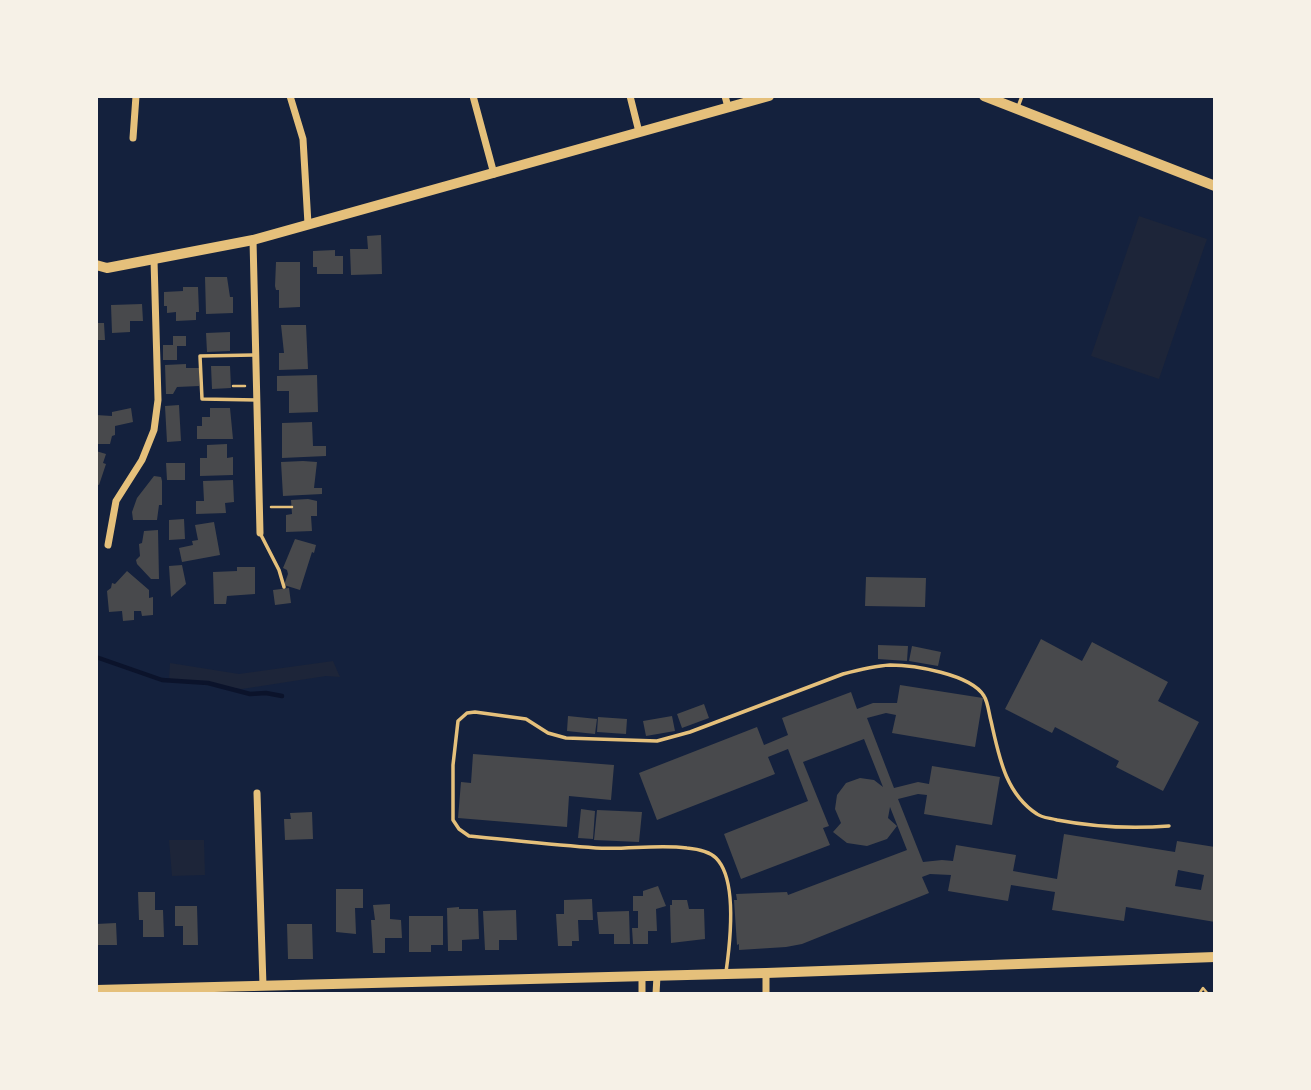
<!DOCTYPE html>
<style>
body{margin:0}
#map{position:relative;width:1311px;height:1090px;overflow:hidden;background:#14213d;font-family:Mulish,sans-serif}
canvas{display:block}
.frame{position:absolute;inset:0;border:98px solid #f6f1e7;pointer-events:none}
</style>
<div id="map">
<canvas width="1311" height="1090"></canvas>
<div class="frame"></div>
</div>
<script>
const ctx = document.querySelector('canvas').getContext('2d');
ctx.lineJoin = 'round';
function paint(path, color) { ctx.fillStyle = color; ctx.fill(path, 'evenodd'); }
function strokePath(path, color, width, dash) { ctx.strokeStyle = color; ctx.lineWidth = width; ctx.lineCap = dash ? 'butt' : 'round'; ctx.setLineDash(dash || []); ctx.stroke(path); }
const green = new Path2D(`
 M1139,216L1207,239L1159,379L1091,356Z
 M333,661L340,677L326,676L242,689L169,680L170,663L239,674Z
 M169,840H204L205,875L172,876Z`);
const stream = new Path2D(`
 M96,657L162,680L208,683L250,694L266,693L282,696`);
const building = new Path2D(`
 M381,235L382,274L351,275L350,249H368L367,236Z
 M335,250V256H343V274H317V267H313V251Z
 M276,262H300V307L279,308V290H276L275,286Z
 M205,277H227L230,297H233V313L206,314Z
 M183,287H198L199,312H196V320L176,321V312L167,313V306H164V292L183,291Z
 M142,304L143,321H130V332L112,333L111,305Z
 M96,323H104L105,340H96Z
 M281,325H306L308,369L279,370V353H284Z
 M230,332V351L207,352L206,333Z
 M173,336H186V346H177V360H163V345H173Z
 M186,364V368H199V386L177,387L173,394H166L165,365Z
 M211,366H230L231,388L212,389Z
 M317,375L318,412L289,413V391H277V376Z
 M179,405L181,441L167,442L165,406Z
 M131,408L133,422L115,426V435L112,436L110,444H96V415L112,416V412Z
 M210,408H230L233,439H197V426H202V417H210Z
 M312,422L313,446H326V456L282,458V423Z
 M227,444V458L233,457V475L200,476V458H207V445Z
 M96,451L106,454L103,463L106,464L99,485L96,484Z
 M303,461L317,462L314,488H322V494L283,496L281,462Z
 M166,463H185V480H167Z
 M154,476L161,477L162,481V505H159L157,520H133L132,512L137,498Z
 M233,480L234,502L225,503L226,513L196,514V501H204L203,481Z
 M308,499L317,501V516H311L312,531L286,532V515L292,514L291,500Z
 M184,519L185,539L169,540V520Z
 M214,522L220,555L182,562L179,548L193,545L192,541L198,540L195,525Z
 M158,530L159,579H151L137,564L136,560L140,556L139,544L142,543L144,531Z
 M295,539L316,545L314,553L312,552L300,590L284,585L288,574L287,570L283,568Z
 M182,565L186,584L171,597L169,566Z
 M237,567H255V594L227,596L226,604H214L213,572L237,571Z
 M127,571L149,590V598L153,597V615L142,616L141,611H134V620L123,621L122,611L109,612L107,591L111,588L112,583L115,584Z
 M866,577L926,578L925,607L865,606Z
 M289,588L291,603L275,605L273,590Z
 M1041,639L1082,661L1092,642L1168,682L1158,701L1199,722L1163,791L1116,767L1119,761L1055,727L1052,733L1005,709Z
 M878,645L908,646L907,661L878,659Z
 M912,646L941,652L938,666L909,661Z
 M900,685L983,698L975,747L892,733L896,715L886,713L867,718L894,788L918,782L929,784L932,766L1000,777L992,825L924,814L927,795L918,794L898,799L923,862L942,860L953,861L956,845L1016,855L1013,871L1057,879L1064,834L1175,852L1177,841L1215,847V922L1126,907L1124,921L1052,910L1055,892L1011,885L1008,901L948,891L951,875L930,874L922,877L929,893L802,944L786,947L739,950V944L737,945L734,900H737L736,894L787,892L788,895L907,850L890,807L888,818L897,826L887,839L867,846L847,843L833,832L841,823L835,809L837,795L846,783L860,778L874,780L883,787L864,739L803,762L829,826L823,828L830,845L741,879L724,834L808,801L788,749L768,757L775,774L657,820L639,773L757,727L764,745L788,735L782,718L851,692L857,709L873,703H897ZM1178,870L1204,875L1201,890L1175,886Z
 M704,704L709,718L682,728L677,714Z
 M568,716L597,719L595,734L567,731Z
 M672,716L675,731L646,736L643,721Z
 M598,717L627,719L626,734L597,732Z
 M473,754L614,765L611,800L569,796L567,827L458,818L461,782L471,783Z
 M581,809L595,811L593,839L578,838Z
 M597,810L642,812L639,842L594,840Z
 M312,812L313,839L285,840L284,819H291L290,813Z
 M658,886L666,906L656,909L657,931H648V944H633L632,928H638V911H633V896H643V891Z
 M336,889H363V908H355L356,934L336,932Z
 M138,892H155V910H163L164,937H143V920H139Z
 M592,899L593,920H578L579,941H572V946H558L556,914H564V900Z
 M672,900H687L689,909H704L705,939L671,943L670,905H672Z
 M390,904V919L401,920L402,938H385V953H373L371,920H375L373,905Z
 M175,906H197L198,945H183V926H175Z
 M459,907V909H478L479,939L462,940V951H448L447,908Z
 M516,910L517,940H499V950H485L483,911Z
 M629,911L630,944H614V934H599L597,912Z
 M409,916H443V945H431V952H409Z
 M116,923L117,945H96V924Z
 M287,924H312L313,959H288Z`);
const path = new Path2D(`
 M233,386H245
 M271,507H292
 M1199,994L1203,988L1208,994`);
const service = new Path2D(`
 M1018,107L1022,96
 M254,355L200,356L202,399L257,400
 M260,533L279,570L284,587
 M726,972C730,944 738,880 716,858C709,851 697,849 687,848C657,844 626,850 596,848C554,845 511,840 469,836L459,829L453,820V765L458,721L467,713L475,712L526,719L548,733L566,738L657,741L690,732L843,674C858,670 874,666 890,665C913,665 971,674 984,696C988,702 989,714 991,721C999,756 1005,793 1037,814C1042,818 1051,818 1057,820C1094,827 1131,829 1169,826`);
const minor = new Path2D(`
 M290,96L303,139L308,224
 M473,96L494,174
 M630,96L639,132
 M725,96L728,107
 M133,138L136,96
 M253,240L260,533
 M108,545L116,501L142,460L154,430L158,400L154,260
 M257,793L263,986
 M766,973V994
 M642,977V994
 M656,994L657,976`);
const tertiary = new Path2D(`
 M984,96L1215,186
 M96,265L107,268L253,240L769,96
 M96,990L766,973L1215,957`);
paint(green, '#1d2539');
strokePath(stream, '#0b132b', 4.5);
paint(building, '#48494c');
strokePath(path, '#e5c07b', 2.5);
strokePath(service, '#e5c07b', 3.5);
strokePath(minor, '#e5c07b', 7);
strokePath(tertiary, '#e5c07b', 10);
</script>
